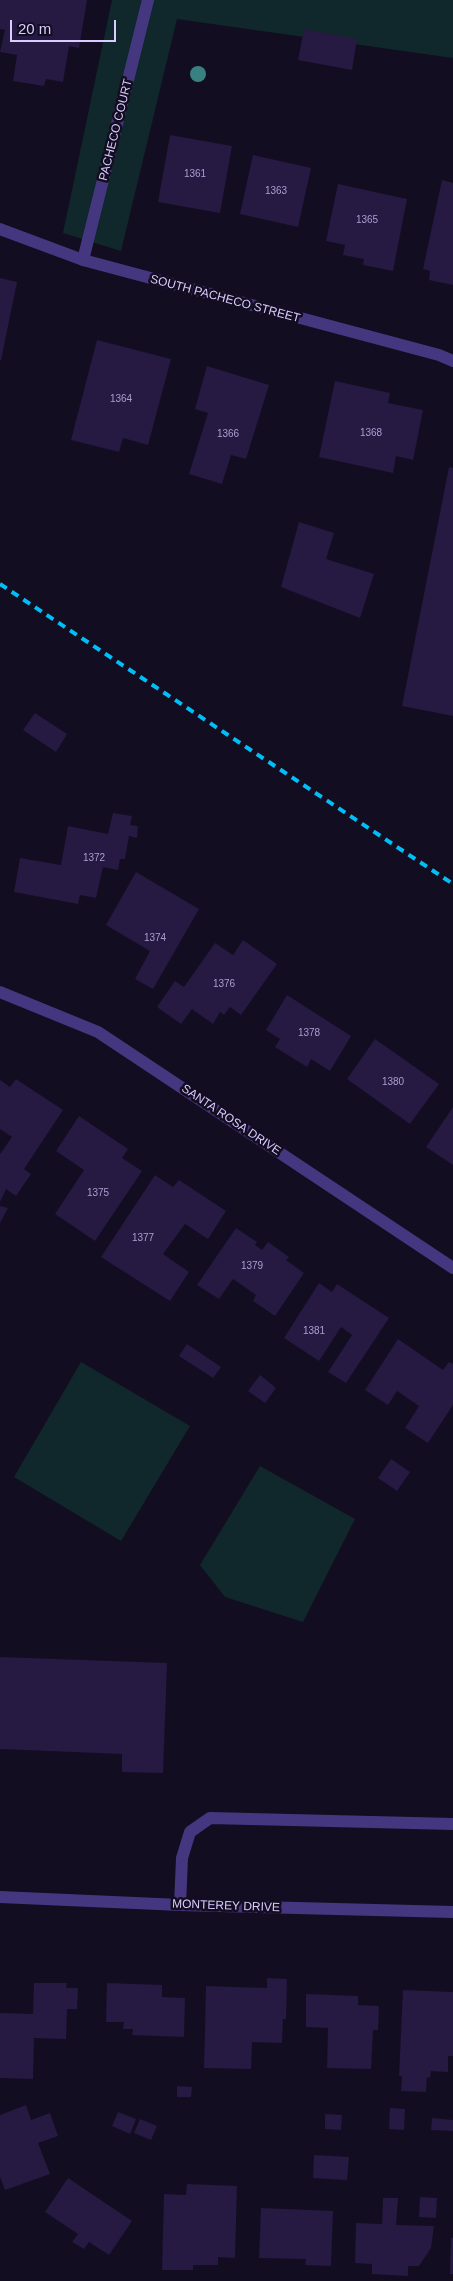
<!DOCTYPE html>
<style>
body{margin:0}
#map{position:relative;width:453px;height:2281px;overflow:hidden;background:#130d21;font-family:Arial,sans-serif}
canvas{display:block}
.scale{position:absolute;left:10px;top:20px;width:106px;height:22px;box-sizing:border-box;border:2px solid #d9ccff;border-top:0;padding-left:6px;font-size:15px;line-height:18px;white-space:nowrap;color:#d9ccff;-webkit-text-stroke:4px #130d21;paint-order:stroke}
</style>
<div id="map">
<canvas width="453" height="2281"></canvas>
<div class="scale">20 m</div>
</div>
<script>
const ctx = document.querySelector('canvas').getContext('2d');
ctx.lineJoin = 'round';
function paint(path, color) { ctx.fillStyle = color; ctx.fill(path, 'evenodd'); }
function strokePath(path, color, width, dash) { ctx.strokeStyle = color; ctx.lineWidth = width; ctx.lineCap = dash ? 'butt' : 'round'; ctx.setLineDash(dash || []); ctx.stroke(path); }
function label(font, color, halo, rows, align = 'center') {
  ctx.font = font + ' Arial,sans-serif'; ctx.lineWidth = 5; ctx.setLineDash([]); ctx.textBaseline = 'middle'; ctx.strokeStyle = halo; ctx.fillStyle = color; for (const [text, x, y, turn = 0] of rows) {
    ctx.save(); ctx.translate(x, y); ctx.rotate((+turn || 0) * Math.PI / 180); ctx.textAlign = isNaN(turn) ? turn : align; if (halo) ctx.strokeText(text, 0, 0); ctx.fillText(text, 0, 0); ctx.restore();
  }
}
const green = new Path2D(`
 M112,0H453V58L177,19L121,251L63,233Z
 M81,1362L190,1426L121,1541L14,1477Z
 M260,1466L355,1519L303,1622L225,1597L200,1565Z`);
const building = new Path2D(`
 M0,0H87L79,48L69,46L63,82L46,79L44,86L13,81L17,55L0,52L5,30L0,29Z
 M304,29L357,39L352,70L298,60Z
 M170,135L232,146L220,213L158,202Z
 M253,155L311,168L298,227L240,214Z
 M442,180L453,183V285L429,280L430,271L423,269Z
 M338,184L407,199L393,271L363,265L364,259L343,255L345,245L326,241Z
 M0,278L17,282L1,360H0Z
 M97,340L171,359L148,445L123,438L119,452L71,440Z
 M207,366L269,385L246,459L231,455L222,484L189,474L208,413L195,409Z
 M335,381L390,393L388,403L423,410L413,460L396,456L393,473L319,457Z
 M449,467L453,468V716L402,706Z
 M299,522L334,533L326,559L374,574L360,618L281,587Z
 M35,713L67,734L56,752L23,730Z
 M113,813L132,816L130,825L138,826L137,838L129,836L125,859H120L118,870L103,867L96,898L80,895L78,904L14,892L20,858L61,865L68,826L108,834Z
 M136,872L199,909L153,989L135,979L150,951L106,925Z
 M243,940L277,964L241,1015L230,1007L224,1015L220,1012L213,1024L192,1009L181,1024L157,1007L175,981L184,987L215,943L233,955Z
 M287,995L351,1036L330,1071L311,1059L307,1067L275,1047L280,1039L266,1030Z
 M375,1039L439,1084L410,1124L347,1079Z
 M16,1079L63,1110L24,1169L31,1174L16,1196L6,1189L0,1202V1154L12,1137L0,1129V1080L10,1087Z
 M453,1107V1165L426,1147Z
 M79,1116L128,1149L122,1158L142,1171L95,1241L55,1214L84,1170L56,1151Z
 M155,1175L173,1187L179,1180L226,1211L208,1239L185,1224L163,1254L189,1272L170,1301L101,1257Z
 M0,1206L8,1208L0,1223Z
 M236,1228L257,1242L255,1245L262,1250L268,1242L289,1257L286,1260L304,1273L275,1316L253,1301L256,1295L233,1279L219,1299L197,1285Z
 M319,1283L332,1292L337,1284L389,1318L346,1383L328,1372L352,1335L341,1327L319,1361L284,1338Z
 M398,1339L443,1370L449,1362L453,1364V1405L428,1443L405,1428L419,1406L397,1391L388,1405L365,1390Z
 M187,1344L221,1367L213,1378L179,1356Z
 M260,1375L276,1388L265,1403L248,1391Z
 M391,1459L410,1472L397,1491L378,1478Z
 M0,1657L167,1663L163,1773L122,1772V1754L0,1749Z
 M267,1978L287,1979L286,2019H283L282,2043L252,2042L251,2069L204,2068L206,1986L267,1988Z
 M34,1983H67L66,1988H78L77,2009H67L66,2039L34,2038L33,2079L0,2078V2013L33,2014Z
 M107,1983L162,1985V1997L185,1998L184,2037L132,2035L133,2029H123L124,2022H106Z
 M403,1990L453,1992V2056H448V2072L431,2071L430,2078L427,2077L426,2092L401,2091L402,2076H399Z
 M306,1994L358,1996V2005L379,2006L378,2030H373L371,2069L327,2068L328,2028L306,2027Z
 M177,2086L192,2087L191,2097H177Z
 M26,2105L31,2120L50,2113L58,2136L38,2143L50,2174L5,2190L0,2177V2115Z
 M390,2108L405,2109L404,2130L389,2129Z
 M118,2112L136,2119L130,2134L112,2126Z
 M325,2114L342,2115L341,2130L325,2129Z
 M432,2118L453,2120V2131L431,2130Z
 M140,2119L157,2126L151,2140L134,2133Z
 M314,2155L349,2157L347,2180L313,2178Z
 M68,2178L132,2221L109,2255L89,2242L84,2249L72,2242L78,2234L45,2212Z
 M187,2184L237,2186L235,2258L218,2257V2265H193V2270H162L164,2194L186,2195Z
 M420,2197L437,2198L436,2218L419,2217Z
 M383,2198H398L396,2225L434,2226L431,2248L419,2266H408V2276L372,2274V2264L355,2263L356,2223L382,2224Z
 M261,2208L333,2211L331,2266L305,2265L306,2259L259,2258Z
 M451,2238H453V2274H450Z`);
const service = new Path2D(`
 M180,1905L182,1858L190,1832L210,1818L453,1824`);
const minor = new Path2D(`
 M83,260L148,0
 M0,992L98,1032L453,1268
 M0,1897L180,1905L453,1912`);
const tertiary = new Path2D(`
 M0,229L83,260L439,355L453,361`);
const rail = new Path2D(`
 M0,584L453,884`);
const trees = [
 [198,74]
];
const numberNames = [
 ["1361",195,174],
 ["1363",276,191],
 ["1365",367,220],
 ["1364",121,399],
 ["1368",371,433],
 ["1366",228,434],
 ["1372",94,858],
 ["1374",155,938],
 ["1376",224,984],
 ["1378",309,1033],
 ["1380",393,1082],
 ["1375",98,1193],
 ["1377",143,1238],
 ["1379",252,1266],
 ["1381",314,1331]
];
const streetNames = [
 ["PACHECO COURT",116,130,-76],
 ["SOUTH PACHECO STREET",225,299,15],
 ["SANTA ROSA DRIVE",231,1120,34],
 ["MONTEREY DRIVE",226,1906,2]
];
paint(green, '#10282b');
paint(building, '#261942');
strokePath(service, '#443780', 12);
strokePath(minor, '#443780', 12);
strokePath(tertiary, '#443780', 12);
strokePath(rail, '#00bef7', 4, [8, 6]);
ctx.fillStyle = '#398081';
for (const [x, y] of trees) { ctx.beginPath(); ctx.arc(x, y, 8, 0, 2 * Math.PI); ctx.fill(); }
label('10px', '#ac9fd0', null, numberNames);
label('12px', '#d9ccff', '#130d21', streetNames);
</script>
